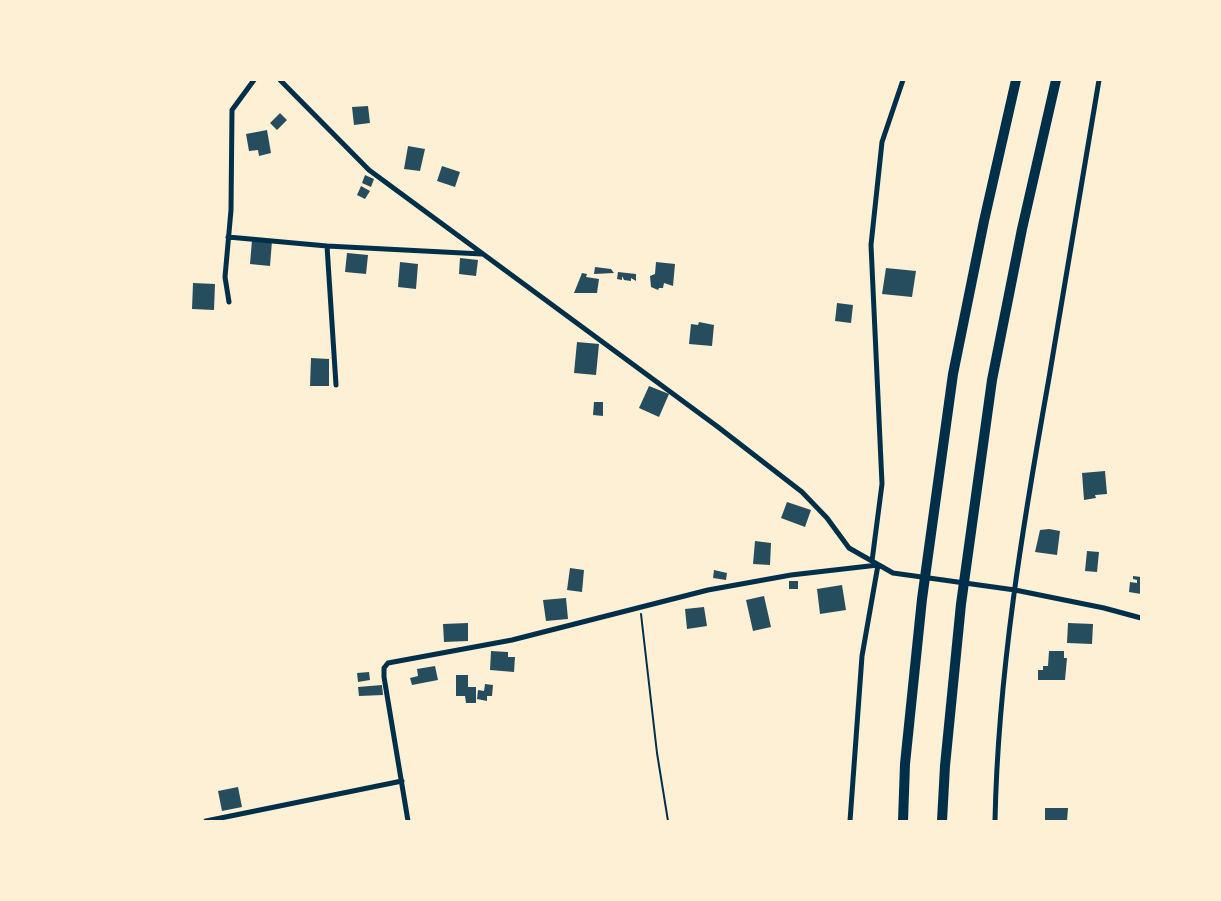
<!DOCTYPE html>
<style>
body{margin:0}
#map{position:relative;width:1221px;height:901px;overflow:hidden;background:#fdf0d5;font-family:Manrope,sans-serif}
canvas{display:block}
.frame{position:absolute;inset:0;border:81px solid #fdf0d5;pointer-events:none}
</style>
<div id="map">
<canvas width="1221" height="901"></canvas>
<div class="frame"></div>
</div>
<script>
const ctx = document.querySelector('canvas').getContext('2d');
ctx.lineJoin = 'round';
function paint(path, color) { ctx.fillStyle = color; ctx.fill(path, 'evenodd'); }
function strokePath(path, color, width, dash) { ctx.strokeStyle = color; ctx.lineWidth = width; ctx.lineCap = dash ? 'butt' : 'round'; ctx.setLineDash(dash || []); ctx.stroke(path); }
const building = new Path2D(`
 M368,106L370,123L354,125L352,107Z
 M280,113L287,120L277,130L270,123Z
 M267,130L271,153L259,156L258,150L249,151L246,134Z
 M408,146L425,149L420,171L404,169Z
 M442,166L460,172L455,187L437,181Z
 M365,175L374,179L371,187L362,183Z
 M361,186L370,191L365,199L357,195Z
 M252,240L272,241L270,266L250,264Z
 M347,253L368,255L366,274L345,272Z
 M460,258L478,260L476,276L459,274Z
 M400,262L418,264L416,289L398,287Z
 M656,262L675,264L673,286L664,283L663,288H659L658,290L651,287L650,276L655,274Z
 M595,267L611,269L614,273L594,274Z
 M886,268L916,271L912,297L882,294Z
 M618,272L636,274V281L631,278V281L624,280L622,276V280L617,279Z
 M582,273L587,274L586,277L599,279L597,293H574Z
 M193,283L215,284L214,310L192,309Z
 M837,303L853,305L851,323L835,321Z
 M699,322L714,325L712,346L689,344L691,324L698,325Z
 M577,342L599,344L596,375L574,373Z
 M311,358L329,359V386H310Z
 M649,386L669,394L659,417L639,408Z
 M594,402H603V416L593,415Z
 M1105,471L1107,494L1095,495L1096,498L1084,500L1082,473Z
 M787,502L811,510L805,527L781,518Z
 M1049,529L1060,531L1057,555L1035,552L1040,530Z
 M755,541L771,543L770,565L753,564Z
 M1087,551L1099,552L1097,572L1085,571Z
 M570,568L584,570L582,592L567,590Z
 M714,570L727,573L726,580L713,578Z
 M1133,576L1141,577V594L1129,592L1130,582L1137,583V580L1133,579Z
 M789,581H798V589H789Z
 M842,585L846,610L820,614L817,589Z
 M764,596L771,627L753,631L746,600Z
 M566,598L568,619L546,621L543,600Z
 M704,607L707,626L687,629L685,609Z
 M468,623V641L444,642L443,624Z
 M1068,623L1093,624L1092,644L1067,643Z
 M491,651L508,652V657H515L514,672L490,670Z
 M1049,651H1064V658H1067L1065,680H1038V670H1043V666H1048Z
 M435,666L438,680L412,685L410,678L418,676L417,669Z
 M369,672L370,680L358,682L357,673Z
 M456,675H468V687H476V703H466L465,696H456Z
 M485,684L493,685L492,696H487V701L477,699L478,690L484,691Z
 M382,685L383,695L359,696L358,687Z
 M238,787L242,807L222,811L218,791Z
 M1045,808H1068L1067,821H1045Z`);
const path = new Path2D(`
 M641,614L657,753L668,821`);
const minor = new Path2D(`
 M280,80L369,170L718,427L802,492L827,518L849,548L893,573L1015,590L1104,608L1141,618
 M228,237L327,246L482,254
 M327,246L336,385
 M229,302L225,277L231,210L232,110L254,80
 M872,561L882,484L871,245L882,142L903,80
 M206,821L402,781
 M408,821L384,677V668L388,663L512,640L708,590L791,575L878,565L862,656L850,821
 M995,821C998,673 1023,524 1049,378C1066,279 1082,179 1099,80`);
const motorway = new Path2D(`
 M903,821L905,764L922,599L953,374L984,221L1016,80
 M942,821L945,766L961,604L992,380L1022,229L1056,80`);
paint(building, '#264d5e');
strokePath(path, '#003049', 2);
strokePath(minor, '#003049', 5);
strokePath(motorway, '#003049', 10);
</script>
